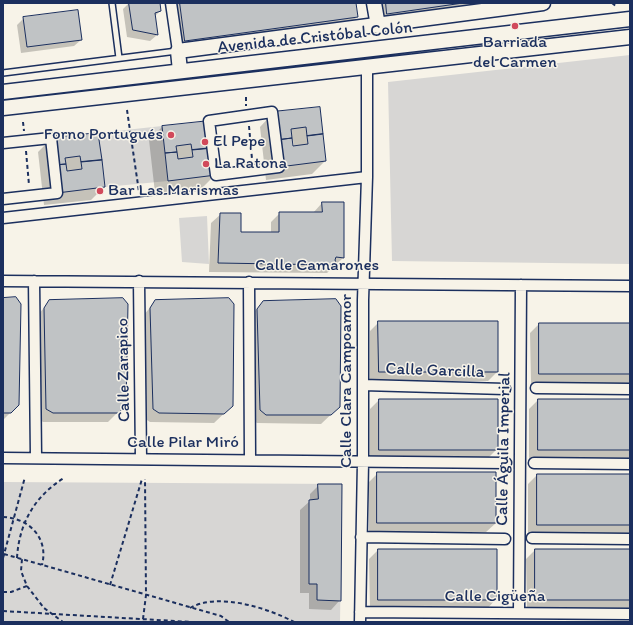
<!DOCTYPE html>
<meta charset="utf-8">
<style>
body{margin:0}
#map{position:relative;width:633px;height:625px;overflow:hidden;background:#f7f3e8;font-family:Itim,sans-serif}
canvas{display:block}
.frame{position:absolute;inset:0;border:4px solid #1b2f5e;pointer-events:none}
</style>
<div id="map">
<canvas width="633" height="625"></canvas>
<div class="frame"></div>
</div>
<script>
const ctx = document.querySelector('canvas').getContext('2d');
ctx.lineJoin = 'round';
function paint(path, color) { ctx.fillStyle = color; ctx.fill(path, 'evenodd'); }
function strokePath(path, color, width, dash) { ctx.strokeStyle = color; ctx.lineWidth = width; ctx.lineCap = dash ? 'butt' : 'round'; ctx.setLineDash(dash || []); ctx.stroke(path); }
function label(font, color, halo, rows, align = 'center') {
  ctx.font = font + ' Itim,sans-serif'; ctx.lineWidth = 3; ctx.setLineDash([]); ctx.textBaseline = 'middle'; ctx.strokeStyle = halo; ctx.fillStyle = color; for (const [text, x, y, turn = 0] of rows) {
    ctx.save(); ctx.translate(x, y); ctx.rotate((+turn || 0) * Math.PI / 180); ctx.textAlign = isNaN(turn) ? turn : align; if (halo) ctx.strokeText(text, 0, 0); ctx.fillText(text, 0, 0); ctx.restore();
  }
}
const green = new Path2D(`
 M630,55V264L392,261L388,82Z
 M162,126L168,181L105,187L98,133Z
 M207,216L209,264L182,262L179,218Z
 M3,482L342,484L340,622H3Z`);
const shadow = new Path2D(`
 M129,3H159L160,11L155,16L157,35L150,41L127,37L123,9Z
 M175,3H355L357,17L348,26L177,49Z
 M376,3H515L378,22Z
 M24,18L81,40L74,46L21,53L17,25Z
 M319,108L325,161L312,174L266,180L260,127L273,113ZM291,140H293L294,147H292Z
 M208,122L215,175L202,188L155,193L149,140L162,127Z
 M98,134L104,187L91,200L44,205L38,152L51,139Z
 M322,203L343,258L327,273L209,272L211,223L221,214L240,233H271V222L280,213H313Z
 M3,299L18,405L3,420Z
 M50,301L125,405L108,422H43L38,418L35,318Z
 M156,301L232,406L214,423L150,422L144,418L141,318Z
 M263,302L339,407L321,424L257,423L251,419L254,312Z
 M379,322L497,372L488,381H370V331Z
 M539,324H630V383H531L530,333Z
 M379,400H497V449L488,458H370V409Z
 M538,400H630V458H529V409Z
 M378,473L496,523L486,532H369V482Z
 M537,475H630V534H528V484Z
 M319,485L340,600L331,610L309,609V593H300V510L310,501V494Z
 M378,550L496,599L487,609H370L369,559Z
 M535,550H630V609H527L526,559Z`);
const building = new Path2D(`
 M129,3H160L161,11L155,13L158,35L133,30Z
 M180,3H356L358,17L185,41Z
 M386,3H463L387,14Z
 M78,10L82,40L27,47L23,17Z
 M320,107L323,134L307,136L306,127L291,129L292,138L276,140L272,112Z
 M209,121L213,148L192,150L191,144L176,146L177,152L165,153L162,126Z
 M98,133L102,160L81,162L80,156L65,158L66,164L54,165L51,138Z
 M323,134L326,161L279,167L276,140L292,138L293,146L308,144L307,136Z
 M213,148L216,175L168,181L165,153L177,152L178,159L193,157L192,150Z
 M102,160L105,187L57,193L54,165L66,164L67,171L82,169L81,162Z
 M322,202H344V258L336,257L335,260L337,265L218,263L220,213H241V232H279V212H322Z
 M16,297L21,304L19,405L11,413H3V298Z
 M123,298L128,304L126,406L118,413H53L46,409L44,308L49,300Z
 M229,298L234,304L233,406L224,414L159,413L153,409L150,308L155,300Z
 M336,299L341,306L340,407L331,415H266L260,410L257,309L263,301Z
 M378,321H498V372H379Z
 M539,323H630V374H539Z
 M379,399H498V450H379Z
 M538,399H630V450H538Z
 M377,472H496V523H377Z
 M537,474H630V525H537Z
 M318,484H342L341,601L317,600V584H309V500L318,499Z
 M378,549H497V600H378Z
 M535,549H630V600H535Z`);
const path = new Path2D(`
 M612,3L617,7
 M246,97V106
 M127,110L139,192
 M23,122L24,131
 M249,126L252,159
 M26,151L29,185
 M3,517C29,518 49,538 42,565
 M4,554L221,616L229,622
 M3,558L25,477
 M17,558C19,523 35,496 64,478
 M110,585L142,479
 M27,586L44,608L63,622
 M3,592H11L27,586L21,571L22,559
 M190,608C218,592 268,608 294,622
 M3,611L192,622
 M143,619L146,595L145,479`);
const lane = new Path2D(`
 M112,3L119,58
 M3,73L177,51`);
const street = new Path2D(`
 M171,3L178,51
 M272,112L279,167L216,175L209,121Z
 M3,143L51,138L57,193L3,199
 M3,218L367,177
 M3,281L630,286
 M34,281L36,457
 M139,281L141,459
 M249,282L250,459
 M363,385L505,389
 M536,388L630,389
 M3,458L506,463
 M534,463L630,464
 M361,537L505,539
 M532,538L630,539
 M360,612L630,614
 M519,613L521,285
 M360,622L363,462V300L367,177V68`);
const secondary = new Path2D(`
 M374,3L378,26
 M180,71L178,51L543,3
 M3,92L630,19
 M3,108L630,37`);
const markers = [
 [515,26,4,"#d1495b"],
 [171,135,4,"#d1495b"],
 [205,142,4,"#d1495b"],
 [206,164,4,"#d1495b"],
 [100,191,4,"#d1495b"]
];
const streetNames = [
 ["Avenida de Cristóbal Colón",315,38,-6],
 ["Calle Camarones",317,266],
 ["Calle Zarapico",124,370,-91],
 ["Calle Garcilla",435,371,2],
 ["Calle Clara Campoamor",347,381,-90],
 ["Calle Pilar Miró",183,443],
 ["Calle Águila Imperial",504,449,-89],
 ["Calle Cigüeña",495,597]
];
const poiNames = [
 ["Barriada",515,43,"center"],
 ["del Carmen",515,63,"center"],
 ["Forno Portugués",163,135,"right"],
 ["El Pepe",213,142],
 ["La Ratona",214,164],
 ["Bar Las Marismas",108,191]
];
paint(green, '#d7d6d4');
paint(shadow, '#0003');
paint(building, '#c0c3c5');
strokePath(building, '#1b2f5e', 1);
strokePath(lane, '#1b2f5e', 8);
strokePath(street, '#1b2f5e', 13);
strokePath(secondary, '#1b2f5e', 17);
strokePath(path, '#1b2f5e', 2, [4, 3]);
strokePath(lane, '#f7f3e8', 5);
strokePath(street, '#f7f3e8', 10);
strokePath(secondary, '#f7f3e8', 14);
for (const [x, y, r, color] of markers) { const dot = new Path2D(); dot.arc(x, y, r, 0, 2 * Math.PI); ctx.fillStyle = color; ctx.fill(dot); strokePath(dot, '#f7f3e8', 1.5); }
label('17px', '#1b2f5e', '#f7f3e8', streetNames);
label('17px', '#1b2f5e', '#f7f3e8', poiNames, 'left');
</script>
